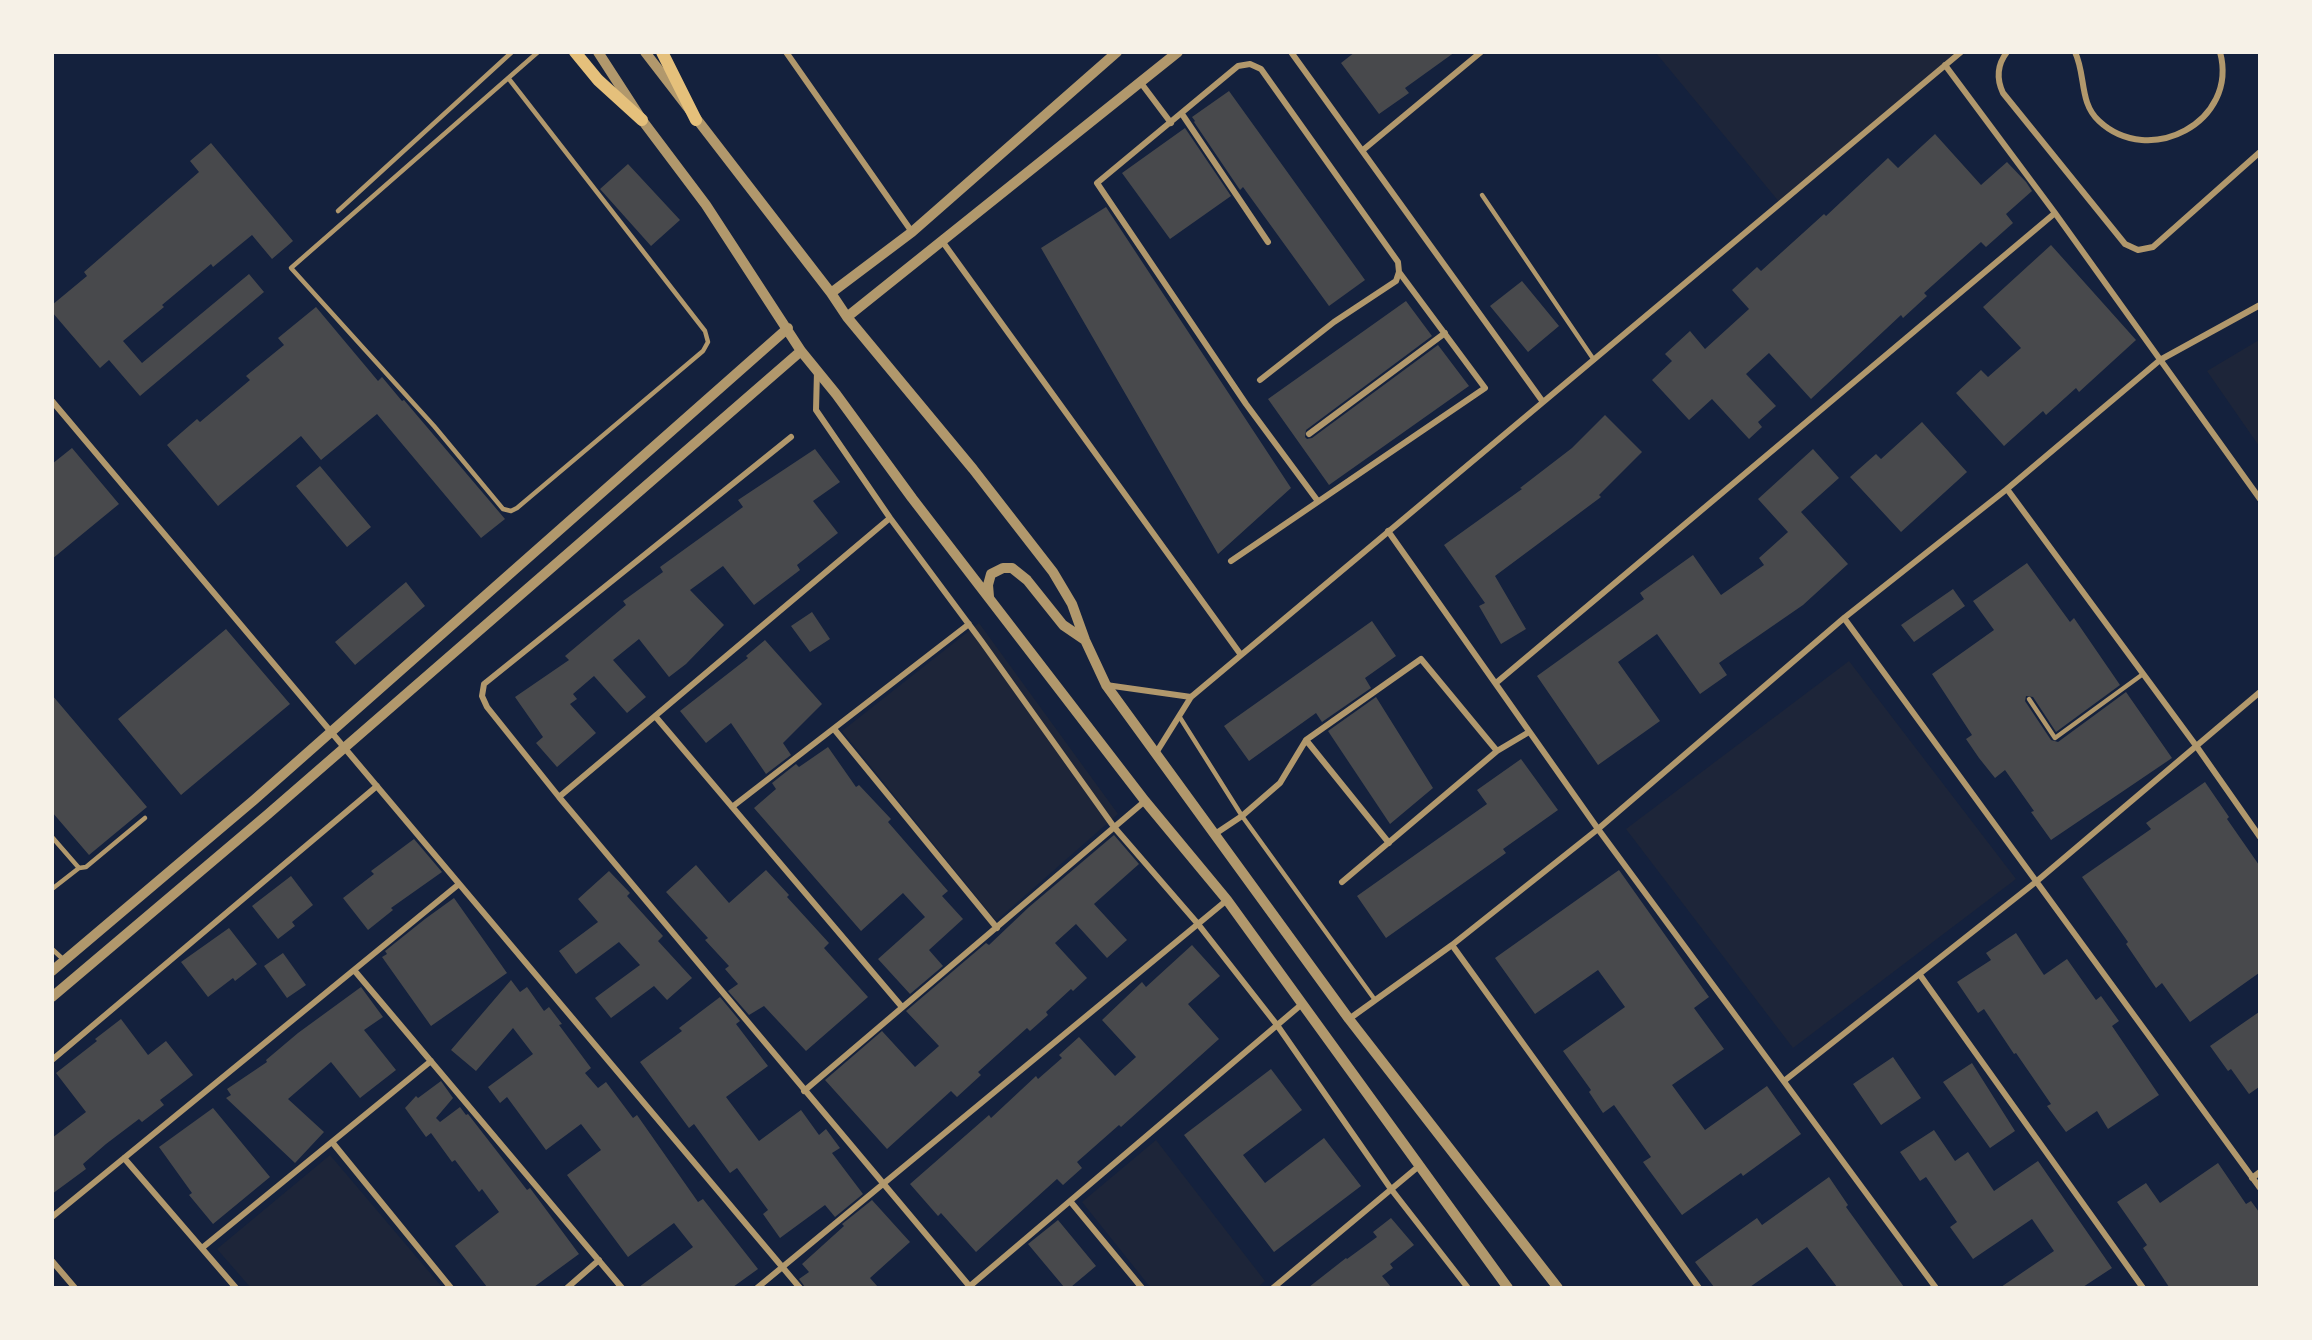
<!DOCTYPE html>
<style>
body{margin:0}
#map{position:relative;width:2312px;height:1340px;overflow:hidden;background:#14213d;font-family:"Noto Serif",serif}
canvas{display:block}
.frame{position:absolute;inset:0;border:54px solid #f6f1e7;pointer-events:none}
</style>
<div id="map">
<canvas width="2312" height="1340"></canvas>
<div class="frame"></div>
</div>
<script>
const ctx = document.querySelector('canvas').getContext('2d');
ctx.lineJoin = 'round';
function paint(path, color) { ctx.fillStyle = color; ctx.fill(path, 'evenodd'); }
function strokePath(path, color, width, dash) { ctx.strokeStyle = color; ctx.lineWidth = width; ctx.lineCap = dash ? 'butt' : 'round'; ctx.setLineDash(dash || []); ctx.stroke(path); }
const green = new Path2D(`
 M1656,53H1960L1780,203Z
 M2259,340V446L2207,371Z
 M979,623L1118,814L996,921L842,731Z
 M1849,661L2016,879L1793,1048L1626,829Z
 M1156,1140L1265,1281L1258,1287H1150L1082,1202Z
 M330,1155L442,1287H250L217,1249Z`);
const building = new Path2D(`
 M1355,52H1455L1405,88L1409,93L1379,114L1341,63Z
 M1229,91L1365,280L1329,306L1243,187L1240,190L1194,122L1195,121L1192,117Z
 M1185,128L1231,196L1170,239L1122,173Z
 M1935,134L1981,185L2007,162L2026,182L2032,191L2006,214L2013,223L1986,247L1981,242L1924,293L1927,296L1903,318L1901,315L1811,399L1769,353L1746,374L1776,406L1758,422L1762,427L1749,439L1712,399L1689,420L1652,380L1672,361L1665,354L1690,331L1705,349L1749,309L1732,290L1757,267L1761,271L1824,214L1826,216L1888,158L1898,168Z
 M211,143L293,241L272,259L252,235L213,267L211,264L162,305L164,307L123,341L142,363L249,274L264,292L140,396L109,360L100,368L52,312V305L87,276L84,272L199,172L190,161Z
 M628,164L680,220L651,246L600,189Z
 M1106,207L1291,488L1218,554L1041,248Z
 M2051,245L2136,340L2079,392L2076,388L2046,415L2043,411L2004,446L1956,393L1981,370L1988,377L2021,348L1983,307Z
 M1522,281L1559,326L1528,352L1490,306Z
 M1406,301L1432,336L1306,430L1305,437L1307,439L1312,438L1438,345L1469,386L1329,485L1268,399Z
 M316,307L378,381L382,377L402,401L404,400L505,519L481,538L377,414L321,460L301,436L218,506L167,445L197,419L200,422L250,380L246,376L284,345L278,338Z
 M1605,415L1642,452L1599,495L1601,497L1495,576L1526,629L1501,644L1479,606L1485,603L1444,545L1522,489L1520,488L1572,448Z
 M1922,422L1967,472L1901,532L1850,477L1876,454L1881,459Z
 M72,448L119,504L52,559V464Z
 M815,449L840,482L813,501L838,533L797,565L800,570L754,605L723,566L690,590L724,625L686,664L669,677L639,639L613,660L646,697L627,713L594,676L573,694L577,699L570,704L596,733L557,767L536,743L543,737L515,697L569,660L565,656L626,605L623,601L663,572L660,567L743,507L738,500Z
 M1813,449L1839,478L1801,512L1848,564L1803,605L1719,663L1727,675L1700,694L1657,634L1618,662L1660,721L1598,765L1537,676L1644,599L1640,593L1693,555L1721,595L1764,565L1759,558L1788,532L1758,499Z
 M320,466L371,527L347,547L296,486Z
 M2027,563L2070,622L2074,618L2120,685L2056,732L2033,697L2026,696L2025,701L2051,740L2058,742L2126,692L2172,758L2051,840L2031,812L2034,811L2005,770L1995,778L1979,758L1966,739L1972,735L1932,674L1994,630L1973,601Z
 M406,582L425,606L355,665L335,642Z
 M1953,589L1965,606L1914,642L1901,625Z
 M812,612L830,639L810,652L791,626Z
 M1372,621L1396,656L1365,678L1371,688L1322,722L1316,713L1249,761L1224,726Z
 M226,629L290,704L181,795L118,719Z
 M765,640L822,704L783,743L791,755L766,774L731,723L706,743L680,711L748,658L746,656Z
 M52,695L147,807L89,855L52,812Z
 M1376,697L1433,788L1390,824L1328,731Z
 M828,747L856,787L859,785L891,819L888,822L948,891L942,896L963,919L929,950L943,966L910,994L878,959L925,917L903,893L861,931L754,808L776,789L772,783L796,764L799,767Z
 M1521,759L1558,810L1503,849L1506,853L1386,938L1357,896L1487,804L1477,790Z
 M2205,782L2229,817L2227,819L2259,865V973L2190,1022L2162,983L2156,988L2126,944L2128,942L2082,877L2151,829L2146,823Z
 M1114,835L1139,864L1094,904L1127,940L1107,958L1076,924L1055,943L1087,978L1073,991L1071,989L1046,1012L1048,1015L1030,1031L1027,1028L978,1072L981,1075L957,1097L951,1091L887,1149L825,1080L882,1031L915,1067L939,1046L906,1011L986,943L989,945L1029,907Z
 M414,839L442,872L391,908L393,910L368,930L343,898L374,874L371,871Z
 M696,865L729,903L766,870L789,895L787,897L829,943L824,948L868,997L806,1051L764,1006L749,1015L728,991L738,984L725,969L729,966L705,940L708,938L666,892Z
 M1619,870L1709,997L1694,1008L1724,1049L1672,1085L1705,1130L1767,1086L1801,1134L1743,1176L1741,1173L1682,1215L1643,1162L1651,1157L1614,1105L1603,1113L1589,1092L1591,1090L1563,1051L1625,1007L1598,970L1535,1014L1495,958Z
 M609,871L630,893L627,896L663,936L658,941L692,978L667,1000L654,986L611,1018L595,998L640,965L619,942L576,974L559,951L598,922L578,899Z
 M291,876L313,905L292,922L295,926L278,939L252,906Z
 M454,898L507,973L431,1026L382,957L387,954L385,951L425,919Z
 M229,928L257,964L235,981L233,978L208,997L181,962Z
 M2016,933L2044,975L2067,959L2096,1000L2101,996L2119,1021L2112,1026L2159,1095L2108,1129L2097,1111L2066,1132L2047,1106L2051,1104L2016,1053L2014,1054L1984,1009L1978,1013L1957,982L1991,960L1986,953Z
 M1192,945L1220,976L1188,1004L1219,1039L1121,1127L1119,1125L1077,1162L1082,1168L1063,1185L1057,1179L976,1252L941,1213L938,1216L910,1184L989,1115L991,1118L1036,1076L1038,1079L1062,1058L1059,1055L1079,1037L1115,1076L1136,1057L1102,1020L1142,982L1146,987Z
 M283,953L306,985L287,998L264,966Z
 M511,980L520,992L527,987L544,1011L549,1007L562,1024L559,1025L591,1068L585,1073L598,1088L606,1082L633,1118L637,1115L698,1202L703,1199L758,1269L733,1287H639L693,1247L674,1223L628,1257L567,1175L601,1150L581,1124L546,1150L507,1097L500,1103L488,1087L533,1054L513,1028L476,1071L451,1050Z
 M361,987L383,1017L364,1030L396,1070L360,1098L331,1062L288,1099L324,1132L295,1163L226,1098L231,1095L227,1089L267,1062L266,1060L298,1033Z
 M720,997L740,1021L736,1024L768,1066L726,1097L759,1141L801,1110L819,1135L826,1129L840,1148L832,1153L863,1194L835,1217L825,1205L780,1238L763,1214L768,1210L737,1168L730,1173L694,1124L689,1128L640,1062L682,1031L679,1028Z
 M2259,1012V1087L2249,1094L2231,1069L2228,1071L2210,1046Z
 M121,1019L148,1055L166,1041L193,1075L160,1100L164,1105L142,1122L139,1119L106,1144L83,1164L86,1169L52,1194V1138L86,1112L56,1073L97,1041L95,1039Z
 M1893,1057L1921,1098L1881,1125L1853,1084Z
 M1972,1063L2015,1131L1990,1148L1943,1082Z
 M1271,1069L1302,1110L1243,1155L1265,1183L1324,1138L1361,1186L1274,1252L1184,1135Z
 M441,1081L453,1098L436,1118L440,1122L460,1107L466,1115L468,1114L527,1190L530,1188L579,1254L534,1287H487L455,1246L499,1212L482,1189L479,1192L455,1160L452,1162L431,1133L426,1137L405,1108L416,1096L418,1098Z
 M213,1108L270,1177L213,1224L189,1195L192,1193L159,1147Z
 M1934,1130L1955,1161L1968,1152L1994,1191L2038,1161L2112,1268L2083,1287H2001L2054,1251L2032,1219L1973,1259L1950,1227L1957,1222L1926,1177L1920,1181L1900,1152Z
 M2218,1163L2246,1204L2251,1201L2259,1212V1287H2169L2143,1248L2147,1245L2117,1202L2146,1183L2160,1203Z
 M1829,1177L1848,1205L1846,1207L1904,1287H1837L1807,1247L1750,1287H1714L1695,1262L1757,1218L1762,1225Z
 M872,1200L910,1242L870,1278L878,1287H805L799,1279L809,1272L802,1264L844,1226L842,1224Z
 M1391,1218L1414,1245L1390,1264L1393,1268L1382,1276L1391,1287H1309L1346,1258L1347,1259L1377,1237L1373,1232Z
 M1058,1220L1096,1266L1071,1287H1064L1028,1244Z`);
const service = new Path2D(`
 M509,79L705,331L708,342L703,351L517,508L511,511L503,509L434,426L291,268L538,52
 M1482,195L1594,360
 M338,211L512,52
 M2029,699L2055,738L2143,674
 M1179,716L1242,816L1375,1000
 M52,837L79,868L86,867L145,818
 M52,889L79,868
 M52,949L65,961`);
const minor = new Path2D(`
 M786,52L912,232
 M1291,52L1543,402
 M2007,52C1997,65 1996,78 2003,93L2125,244L2138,250L2153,247L2260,152
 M2075,52C2086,75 2079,103 2099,121C2149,168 2239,122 2220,52
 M1945,65L2055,213L2260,499
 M1141,83L1171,123
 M1182,114L1268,242
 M1363,150L1481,52
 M942,241L1241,655
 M817,371L816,410L890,518L982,642L1114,827L1198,924L1277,1025L1391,1189L1468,1288
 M1260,380L1334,322L1396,281L1399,272L1398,262L1261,69L1250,64L1238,66L1097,183L1246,404L1317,500
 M52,401L800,1288
 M1309,434L1445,333
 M791,437L484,684L482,696L487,707L559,797L971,1288
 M2007,489L2197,747L2260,837
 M1388,531L1598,829L1936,1288
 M1231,561L1485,388L1399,272
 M1844,618L2260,1188
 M1496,683L2055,213
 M1106,685L1191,697
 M655,716L902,1007
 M834,729L997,928
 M1306,740L1421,659L1497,751
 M1156,753L1191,697L1961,52
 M559,797L890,518
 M732,807L969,624
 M1215,834L1242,816L1280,783L1306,740L1389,843
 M1342,882L1497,751L1529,732
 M1452,945L1699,1288
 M354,970L622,1288
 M1920,975L2143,1288
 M1349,1019L1452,945L1598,829L1844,618L2007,489L2160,360L2260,305
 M52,1060L377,786
 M1784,1081L2037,881L2260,692
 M804,1091L1145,801
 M332,1142L451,1288
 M124,1158L236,1288
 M2252,1178L2260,1172
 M1070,1201L1142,1288
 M52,1217L459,884
 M202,1248L431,1061
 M52,1261L75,1288
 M970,1286L1302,1004
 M567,1288L599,1260
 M757,1288L1227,900
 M1273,1288L1419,1166`);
const tertiary = new Path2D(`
 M598,52L642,120L706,205L801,351L836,394L912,498L1145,801L1227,900L1508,1288
 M645,52L831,293L847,317L973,469L1053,572L1072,604L1085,640L1106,685L1349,1019L1558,1288
 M831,293L912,232L1117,52
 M847,317L1178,52
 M989,597L988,585L991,574L1003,568H1012L1027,580L1063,625L1085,640
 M52,971L254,800L788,328
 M52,997L267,815L801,351`);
const secondary = new Path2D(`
 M575,52L598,80L642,120
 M662,52L696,120`);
paint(green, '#1d2539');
paint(building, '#48494c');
strokePath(service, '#b1986c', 4.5);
strokePath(minor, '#b1986c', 6);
strokePath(tertiary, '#b1986c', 10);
strokePath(secondary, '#e5c07b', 12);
</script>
